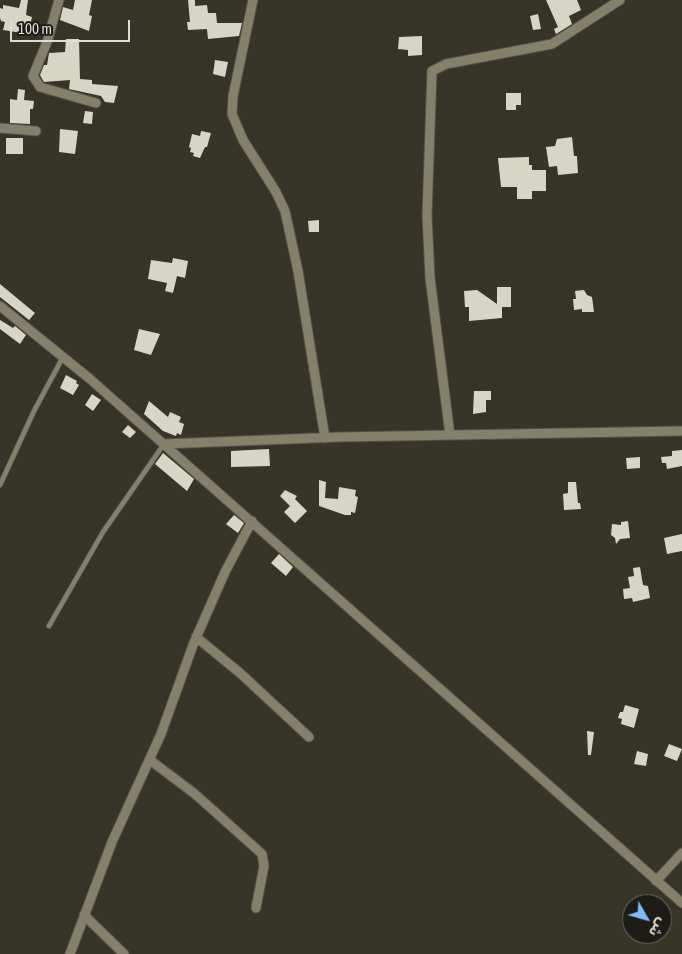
<!DOCTYPE html>
<meta charset="utf-8">
<style>
body{margin:0}
#map{position:relative;width:682px;height:954px;overflow:hidden;background:#373527;font-family:"Asap Condensed","Noto Sans Arabic",sans-serif}
canvas{display:block}
.north{position:absolute;left:622px;top:894px;width:50px;height:50px;box-sizing:border-box;background:#1d1c16;border:1px solid #6a6962;border-radius:50%;rotate:128deg;font-size:14px;font-weight:700;line-height:20px;text-align:center;color:#dedcd4}
.north::after{content:'';display:block;margin:auto;width:18px;height:22px;background:#81bcfa;clip-path:polygon(50% 0,100% 100%,50% 72%,0 100%)}
.scale{position:absolute;left:10px;top:20px;width:120px;height:22px;box-sizing:border-box;border:2px solid #dedcd4;border-top:0;padding-left:6px;font-size:15px;line-height:18px;white-space:nowrap;color:#dedcd4;-webkit-text-stroke:4px #1d1c16;paint-order:stroke}
</style>
<div id="map">
<canvas width="682" height="954"></canvas>
<div class="north">ش</div>
<div class="scale">100 m</div>
</div>
<script>
const ctx = document.querySelector('canvas').getContext('2d');
ctx.lineJoin = 'round';
function paint(path, color) { ctx.fillStyle = color; ctx.fill(path, 'evenodd'); }
function strokePath(path, color, width, dash) { ctx.strokeStyle = color; ctx.lineWidth = width; ctx.lineCap = dash ? 'butt' : 'round'; ctx.setLineDash(dash || []); ctx.stroke(path); }
const building = new Path2D(`
 M21,0H28L26,15L32,17L28,34L3,30L5,22L1,21L0,18V8L3,9V5L19,8Z
 M75,0H92L89,15L92,16L89,31L60,20L63,7L73,10Z
 M188,0H195V6L207,5L208,13H216L217,23H242L239,36L208,39L207,29L188,30L187,22H190Z
 M546,0H577L581,10L569,16L572,24L556,34L554,29L558,27Z
 M538,14L541,29L533,30L530,16Z
 M422,36V55L408,56V50L398,49L399,37Z
 M66,39H79L80,79L92,80V84L118,86L114,103L105,102L101,96L69,89L70,80L44,82L40,75L44,65H47L49,53L65,52Z
 M215,60L228,62L225,77L213,74Z
 M18,89L25,90L24,100L34,101L33,109H30V124L10,123V99L17,100Z
 M506,93H521V105H516V110H506Z
 M85,111L93,112L92,124L83,123Z
 M60,129L78,131L75,154L59,152Z
 M201,131L211,133L207,147H205L200,158L193,156L194,153L190,152L191,148L189,147L192,134L200,136Z
 M572,137L574,156H577L578,173L558,175L557,166L549,167L546,147L555,146L557,139Z
 M6,138H23V154H6Z
 M529,157V165H532V170H546V191H532V199H517V187H501L498,158Z
 M319,220V232H309L308,221Z
 M173,258L188,261L185,278L177,276L173,293L165,291L167,283L148,279L151,260L172,263Z
 M0,284L35,313L29,320L0,297Z
 M497,287H511V307H502V318L469,321V307H465L464,291L477,290L497,304Z
 M584,290L587,295L592,297L594,312H582V309L574,310L573,299H576L575,291Z
 M0,320L13,328L15,326L26,335L20,344L0,329Z
 M139,329L160,334L151,355L134,350Z
 M66,375L77,381L76,383L79,385L73,395L60,388Z
 M474,391H491V400H486V412L473,414Z
 M92,394L101,400L93,411L85,405Z
 M149,401L168,417L170,412L181,417L179,422L184,424L181,435L177,433L176,436L163,431L144,414Z
 M128,425L136,432L130,438L122,432Z
 M269,449L270,466L231,467V451Z
 M682,450V466L667,469L666,463H662L661,457L672,456V451Z
 M163,453L194,479L187,491L155,464Z
 M640,457V468L627,469L626,458Z
 M319,480L326,482L325,498L338,499L339,487L356,490L355,496L358,497L355,513L351,512V515H345L319,506Z
 M568,482H576L578,503H580L581,509L564,510L563,494L568,493Z
 M285,490L297,496L295,499L307,511L295,523L284,512L290,506L280,496Z
 M234,515L244,523L238,533L226,524Z
 M628,521L630,538L620,539L616,544L615,538L611,535L612,524L621,525V522Z
 M682,534V551L667,554L664,538Z
 M279,554L293,567L286,576L271,563Z
 M640,567L643,585L648,586L650,598L633,602L632,598L624,599L623,589L630,588L628,577L634,576L633,568Z
 M625,705L639,709L634,728L621,724L622,719L618,718L620,712H623Z
 M587,731L594,732L591,755H588Z
 M669,744L682,749L677,761L664,756Z
 M637,751L648,754L646,766L634,764Z`);
const service = new Path2D(`
 M0,485L34,411L63,357
 M49,626L103,532L164,444`);
const minor = new Path2D(`
 M59,0L47,42L33,76L40,87L96,103
 M253,0L233,96L232,114L243,140L276,192L285,211L298,271L325,438
 M0,128L36,131
 M0,306L90,379L682,903
 M450,435L430,278L427,215L432,71L446,64L552,44L620,0
 M164,444L340,437L682,431
 M196,637L240,673L309,737
 M150,760L195,794L262,854L264,866L256,908
 M656,881L682,853
 M84,915L124,954
 M70,954L112,842L161,734L193,645L225,572L252,521`);
paint(building, '#d7d5c3');
strokePath(service, '#555346', 6);
strokePath(minor, '#555346', 11);
strokePath(service, '#84806b', 4.5);
strokePath(minor, '#84806b', 9);
</script>
